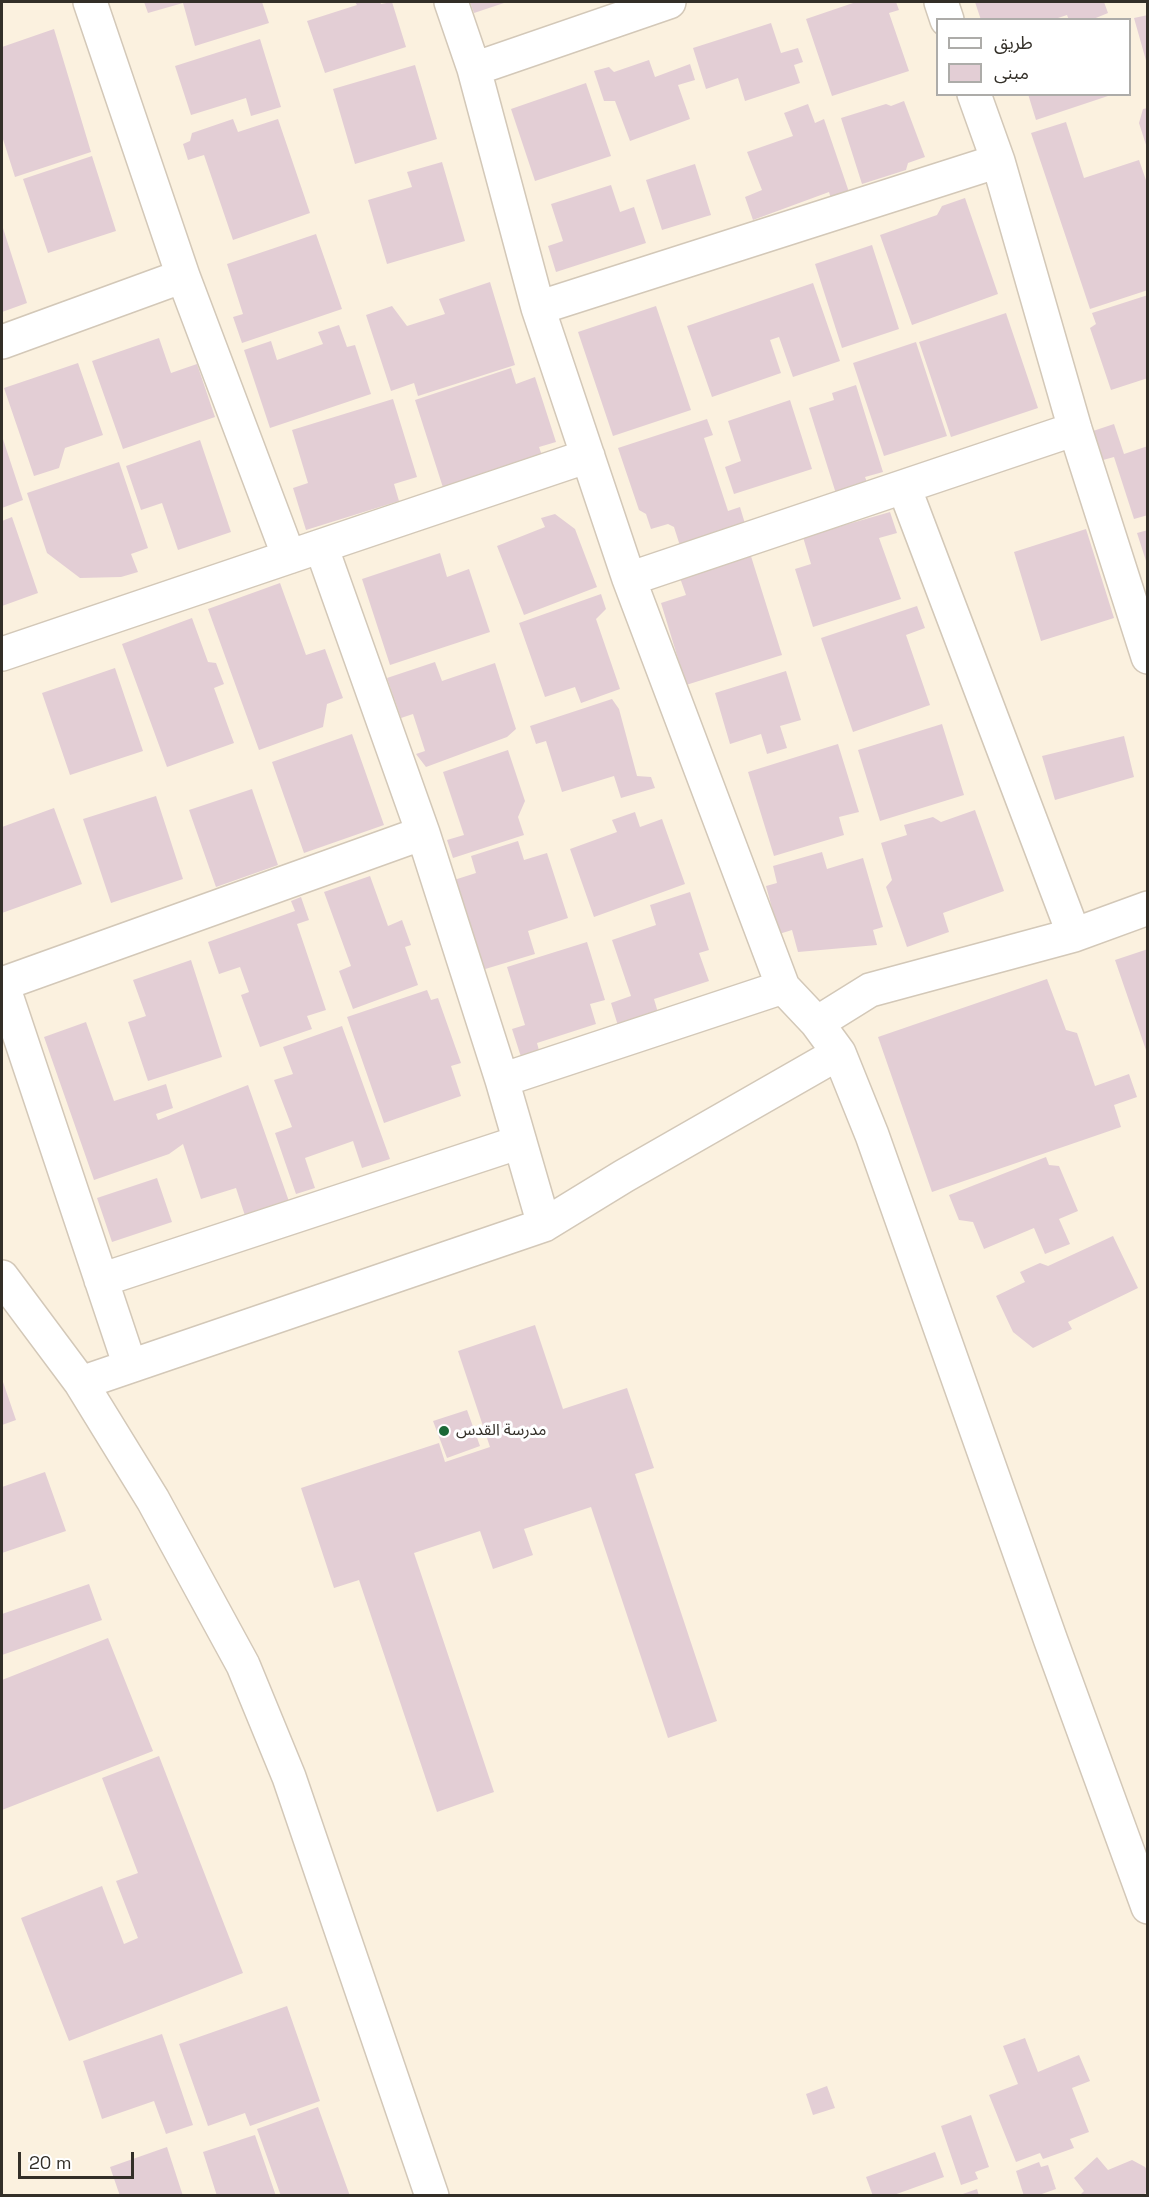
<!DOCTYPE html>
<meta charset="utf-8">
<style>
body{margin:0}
#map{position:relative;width:1149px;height:2197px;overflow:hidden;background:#fbf1df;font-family:"Space Grotesk","Noto Sans Arabic",sans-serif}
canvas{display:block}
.frame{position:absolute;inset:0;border:3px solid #332f28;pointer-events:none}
.legend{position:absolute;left:936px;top:18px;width:195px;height:78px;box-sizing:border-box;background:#fff;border:2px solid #adaca9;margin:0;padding:8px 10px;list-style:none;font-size:18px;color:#332f28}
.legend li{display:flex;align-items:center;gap:12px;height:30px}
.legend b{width:30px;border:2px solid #adaca9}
.scale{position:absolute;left:18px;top:2152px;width:116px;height:27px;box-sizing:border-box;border:3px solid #332f28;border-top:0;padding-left:8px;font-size:18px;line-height:21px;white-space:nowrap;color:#332f28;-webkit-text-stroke:4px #fff;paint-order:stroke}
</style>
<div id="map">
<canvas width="1149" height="2197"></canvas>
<div class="frame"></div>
<ul class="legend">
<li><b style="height:8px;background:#fff"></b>طريق</li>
<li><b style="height:16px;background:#e3ced5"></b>مبنى</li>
</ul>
<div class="scale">20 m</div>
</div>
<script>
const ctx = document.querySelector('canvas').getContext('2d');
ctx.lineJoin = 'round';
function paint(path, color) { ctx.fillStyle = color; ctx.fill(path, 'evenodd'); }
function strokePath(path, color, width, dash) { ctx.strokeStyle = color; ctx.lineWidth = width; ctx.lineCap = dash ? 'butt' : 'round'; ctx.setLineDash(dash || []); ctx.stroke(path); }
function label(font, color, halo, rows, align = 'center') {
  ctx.font = font + ' "Space Grotesk","Noto Sans Arabic",sans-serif'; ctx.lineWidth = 6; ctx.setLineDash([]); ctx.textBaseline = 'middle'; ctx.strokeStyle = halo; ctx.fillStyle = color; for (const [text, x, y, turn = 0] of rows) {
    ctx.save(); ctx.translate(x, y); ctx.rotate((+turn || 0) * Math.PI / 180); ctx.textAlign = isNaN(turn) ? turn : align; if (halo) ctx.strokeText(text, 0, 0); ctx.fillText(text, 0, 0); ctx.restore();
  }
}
const building = new Path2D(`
 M144,2H262L269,23L195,46L183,3L148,13Z
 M355,2H380L381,4L392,2L406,47L325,73L307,21L357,5Z
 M470,2H507L474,13Z
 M856,2H896L899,10L889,13L909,71L832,96L806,19Z
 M975,2H1104L1108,13L1091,20H1069L1067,15L1052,20H981Z
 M1148,15V64H1147L1134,18Z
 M771,23L781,53L798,48L803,62L794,65L800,83L745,101L738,78L706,89L693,48Z
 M54,29L91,152L15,177L2,136V47Z
 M260,39L281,107L251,116L246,98L191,115L175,66Z
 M649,60L655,77L690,64L695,80L678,85L690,119L630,141L615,101H604L594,71L609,67L614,72Z
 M415,65L437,139L355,164L333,89Z
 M586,83L611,156L535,181L511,109Z
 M1028,94H1111V95L1036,120Z
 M904,101L925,157L908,163L906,170L862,184L841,118L886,104L891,106Z
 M808,104L815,123L824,119L850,195L832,202L829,192L753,220L745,197L762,190L747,152L793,136L784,113Z
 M1148,108V148H1147L1139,123L1143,109Z
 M233,119L238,132L278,119L310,213L233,240L204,155L188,160L183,144L190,141L192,133Z
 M1066,122L1084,178L1139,160L1148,186V290L1090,309L1031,133Z
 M92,156L116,231L48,253L23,179Z
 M442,162L465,241L387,264L368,200L412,187L407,172Z
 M695,164L711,215L662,230L646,180Z
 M611,185L620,212L634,207L646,243L556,272L548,246L563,241L551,204Z
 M965,198L998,294L912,325L880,235L937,215L942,206Z
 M2,225L27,303L2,312Z
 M316,234L342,309L242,343L233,317L243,314L227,264Z
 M872,245L899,329L842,348L815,264Z
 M490,282L515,365L418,396L414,383L391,391L366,315L392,306L407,326L445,314L439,299Z
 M813,283L840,361L793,377L779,337L770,340L781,373L712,397L687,326Z
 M1148,295V378L1111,390L1090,328L1096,324L1092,313Z
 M656,306L691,410L613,436L578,332Z
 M1006,313L1038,408L951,437L919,342Z
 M339,325L347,347L355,345L371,394L270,428L244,350L271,341L277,360L323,344L318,332Z
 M159,338L171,373L197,364L215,417L123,449L92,361Z
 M916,342L947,436L884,456L853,363Z
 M78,363L103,435L65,448L59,468L34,476L4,388Z
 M511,368L516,384L535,377L556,442L539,447L545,464L446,497L415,400Z
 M856,385L883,472L865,477L870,490L838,500L809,408L834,400L832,393Z
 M393,399L417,477L394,484L399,501L306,530L293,488L308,483L292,430Z
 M790,400L812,469L734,494L725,467L741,461L728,421Z
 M707,419L713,435L704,438L728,511L740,507L746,527L681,549L674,527L668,524L651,529L646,514L639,510L618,448Z
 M1114,424L1124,454L1148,446V515L1134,519L1114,457L1103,460L1093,431Z
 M2,436L23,500L2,508Z
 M200,440L231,532L178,550L162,503L141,510L126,466Z
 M119,462L148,548L131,554L138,572L121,577L80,578L47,553L27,493Z
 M890,512L897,533L879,538L901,599L813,627L795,569L811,564L803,537Z
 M555,514L575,529L597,587L524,615L497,546L545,527L541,518Z
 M12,517L38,593L2,606V521Z
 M1086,529L1114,618L1041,641L1014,552Z
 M1148,530V564H1147L1137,533Z
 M440,553L447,577L469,569L490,632L390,665L362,579Z
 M750,553L782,655L686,685L661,603L686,595L679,575Z
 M280,583L306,655L325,649L343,698L327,704L323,727L259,750L208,609Z
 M601,594L606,609L596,619L620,689L581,703L575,687L545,697L519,623Z
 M917,606L925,628L906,635L930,705L853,732L821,638Z
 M192,618L208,662L216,663L224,684L214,688L234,743L167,767L122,644Z
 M435,662L442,681L495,663L516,729L507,737L426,767L416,754L425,751L413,714L401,718L387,678Z
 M115,668L143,751L70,775L42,693Z
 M786,671L801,720L780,726L787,748L767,754L761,734L730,744L715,693Z
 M612,699L619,709L637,776L651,777L655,788L621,798L614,776L562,792L546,741L536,744L530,726Z
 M942,724L964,795L880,821L858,750Z
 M352,734L384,825L304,853L272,762Z
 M1124,736L1134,777L1055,800L1042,756Z
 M838,744L859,812L839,817L844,835L774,856L748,772Z
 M508,750L525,801L518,817L524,835L453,858L447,840L464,835L443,772Z
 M252,789L278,865L216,887L189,810Z
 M156,796L183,879L111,903L83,819Z
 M54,808L82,884L2,913V827Z
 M975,810L1004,891L943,913L949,932L907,947L886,887L892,880L881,843L907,835L904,825L933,817L941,822Z
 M635,812L640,827L662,819L685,884L594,917L570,849L617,832L612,820Z
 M518,841L524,860L547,853L568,918L528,931L535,954L482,970L454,880L476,873L471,856Z
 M822,852L827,869L863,858L883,927L873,930L877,945L798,952L792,930L779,934L766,886L777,883L773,866Z
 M370,876L388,926L402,920L411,945L405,947L418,985L353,1009L339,971L351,966L324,892Z
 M690,892L709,950L699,953L709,981L654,999L659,1016L619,1029L611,1003L631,996L612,940L656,925L650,905Z
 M301,897L309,920L297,924L326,1010L307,1016L312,1029L260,1047L241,995L249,992L240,967L219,974L208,942L295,911L291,901Z
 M587,942L605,1000L590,1004L596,1024L537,1043L540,1054L522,1060L512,1029L525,1025L507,967Z
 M1148,949V1053H1147L1115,960Z
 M191,960L222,1057L148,1081L128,1022L146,1016L133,980Z
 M1047,979L1066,1030L1077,1033L1095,1086L1129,1074L1137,1097L1114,1105L1121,1127L932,1192L878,1037Z
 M427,990L431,1000L438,998L461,1063L451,1066L461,1096L384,1123L347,1017Z
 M86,1022L114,1101L166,1084L173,1108L156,1114L158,1120L248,1085L292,1210L248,1225L236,1188L201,1199L183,1144L169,1154L94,1180L44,1037Z
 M342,1026L390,1159L362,1168L353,1141L305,1158L315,1188L296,1194L275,1133L292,1127L274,1080L293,1074L283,1047Z
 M1046,1157L1049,1165L1059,1166L1078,1211L1059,1219L1070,1244L1045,1254L1034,1228L984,1249L973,1222L959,1220L949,1195Z
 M157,1178L172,1222L112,1242L97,1198Z
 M1113,1236L1138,1288L1068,1322L1072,1329L1033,1348L1013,1332L996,1296L1025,1282L1020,1272L1040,1263L1048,1266Z
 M535,1325L563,1409L627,1388L654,1468L635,1474L717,1721L668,1738L591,1507L524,1529L533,1555L493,1569L480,1531L414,1553L494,1792L437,1812L359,1580L334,1588L301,1488L439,1443L445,1462L490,1447L458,1351Z
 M2,1379L16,1420L2,1425Z
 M467,1410L480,1446L447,1458L433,1421Z
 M45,1472L66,1531L2,1553V1487Z
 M89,1584L102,1620L2,1655V1614Z
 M108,1638L153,1751L2,1810V1680Z
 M159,1756L243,1973L69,2041L21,1918L102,1886L124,1944L138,1938L116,1881L138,1873L102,1778Z
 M287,2006L320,2101L250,2126L245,2113L208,2126L179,2044Z
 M162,2034L193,2125L166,2134L154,2101L102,2119L83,2061Z
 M1025,2038L1038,2072L1079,2055L1090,2081L1072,2088L1089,2132L1070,2139L1074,2148L1043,2159L1040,2153L1016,2162L989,2095L1018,2084L1003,2046Z
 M827,2086L835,2108L813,2115L806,2094Z
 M318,2107L350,2196H281L257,2129Z
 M971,2115L989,2167L975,2172L978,2179L961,2185L941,2126Z
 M255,2135L276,2196H217L203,2152Z
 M167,2147L183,2196H120L110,2167Z
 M935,2152L944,2177L891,2196H873L866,2177Z
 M1097,2157L1108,2170L1132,2160L1145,2167L1148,2172V2191L1142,2196H1079L1084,2191L1074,2178Z
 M1039,2162L1041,2167L1048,2165L1056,2189L1036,2196H1024L1016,2171Z
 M977,2189L979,2196H960V2195Z`);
const minor = new Path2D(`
 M90,2L183,276L289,557
 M451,2L474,69L538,308L629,579L783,987L817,1023L839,1053L872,1135L1051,1641L1148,1907
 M941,2L947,20
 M474,69L669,2
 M974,94L998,161L1075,429L1148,657
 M538,308L998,161
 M2,342L183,276
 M904,487L1074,935
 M321,546L588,456
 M629,579L1075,429
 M2,654L321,546L423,833L502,1080L544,1225
 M2,983L130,1366
 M2,984L423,833
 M817,1023L870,990L1074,935L1148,908
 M502,1080L783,987
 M2,1277L81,1383L153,1500L243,1665L289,1777L432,2196
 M101,1280L520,1142
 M81,1383L544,1225L624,1176L839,1053`);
const markers = [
 [444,1431,6,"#1a6837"]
];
const poiNames = [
 ["مدرسة القدس",456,1431]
];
paint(building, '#e3ced5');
strokePath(minor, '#d3c8b8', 36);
strokePath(minor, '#fff', 33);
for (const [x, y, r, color] of markers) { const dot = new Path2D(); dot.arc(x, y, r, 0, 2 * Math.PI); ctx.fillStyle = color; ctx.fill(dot); strokePath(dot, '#fff', 2); }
label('16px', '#332f28', '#fff', poiNames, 'left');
</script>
